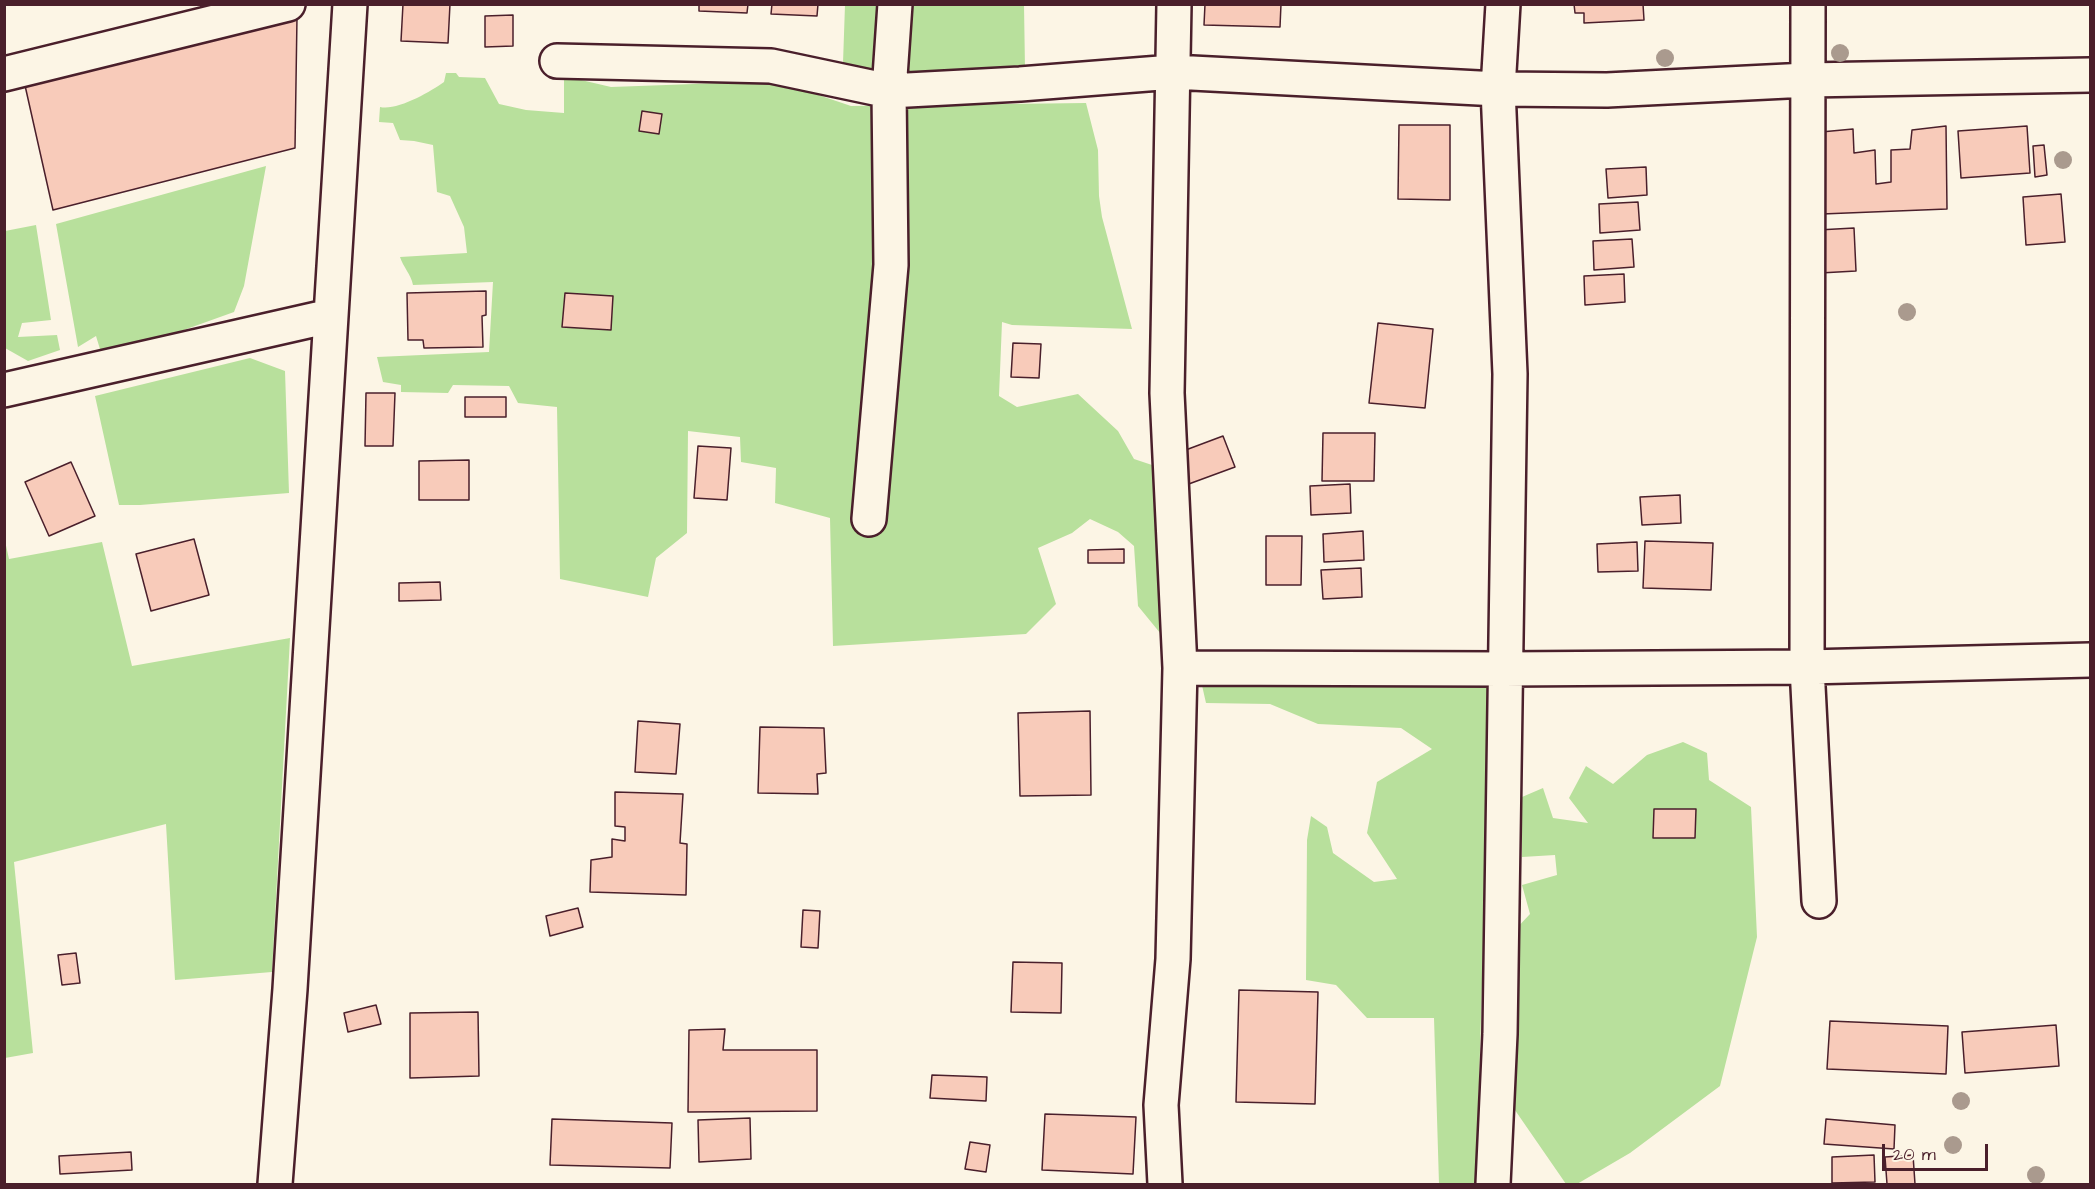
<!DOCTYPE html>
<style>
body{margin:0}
#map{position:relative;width:2095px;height:1189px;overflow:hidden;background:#fcf5e5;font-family:"Architects Daughter",sans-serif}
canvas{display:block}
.frame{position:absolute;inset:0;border:6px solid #4a1f2b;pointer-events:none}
.scale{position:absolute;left:1882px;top:1144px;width:106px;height:27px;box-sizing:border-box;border:3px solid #4a1f2b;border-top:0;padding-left:8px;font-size:18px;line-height:21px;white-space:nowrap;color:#4a1f2b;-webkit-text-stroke:4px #fcf5e5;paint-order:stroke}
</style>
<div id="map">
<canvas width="2095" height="1189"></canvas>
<div class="frame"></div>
<div class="scale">20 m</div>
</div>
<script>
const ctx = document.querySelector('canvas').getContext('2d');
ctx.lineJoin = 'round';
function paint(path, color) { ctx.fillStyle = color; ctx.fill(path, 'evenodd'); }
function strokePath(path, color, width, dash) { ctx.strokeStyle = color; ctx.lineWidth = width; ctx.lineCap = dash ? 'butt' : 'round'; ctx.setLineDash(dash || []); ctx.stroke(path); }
const green = new Path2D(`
 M845,5H1024L1025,69L932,81L843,63Z
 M446,73H456L459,77L485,78L499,104L526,110L564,113V76L611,87L777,81L851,106L1086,103L1098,150L1099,196L1102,217L1132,329L1012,325L1002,322L999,396L1017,407L1078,394L1118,431L1134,459L1158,467L1165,639L1138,606L1134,546L1118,532L1090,519L1072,533L1038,548L1056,604L1026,634L833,646L830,518L775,503L776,468L741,462L740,437L688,431L687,533L656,558L648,597L560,579L557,407L518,403L509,386L453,385L448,393L401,392V385L383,382L377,357L489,352L493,282L413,285C411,274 403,267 400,257L467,253L464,227L450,196L437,192L433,145L414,141L400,140L393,123L379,122L380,107C397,111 430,92 444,82Z
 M266,166L244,286L234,312L103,359L96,336L78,347L56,224Z
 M36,225L51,320L22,323L18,337L57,335L60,350L28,361L5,348V231Z
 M250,358L285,371L289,493L140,505H119L95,396Z
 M5,541L9,559L102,542L132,666L290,638L272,972L175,980L166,824L14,862L33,1053L5,1058Z
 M1201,681L1491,683L1476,1184H1439L1434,1018H1367L1336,985L1306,980L1307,840L1311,816L1327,827L1333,853L1374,882L1397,879L1367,833L1377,782L1432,749L1401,728L1318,724L1270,704L1206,703Z
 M1683,742L1707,753L1709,780L1751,807L1757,937L1720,1086L1630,1153L1577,1184H1566L1508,1100L1513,932L1530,914L1522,885L1557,875L1555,855L1522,857V797L1543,788L1553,818L1588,823L1569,798L1586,766L1613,784L1647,755Z`);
const building = new Path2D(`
 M403,4H450L448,43L401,41Z
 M699,4H748L747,13L699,11Z
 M772,4H818L817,16L771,14Z
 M1205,4H1281L1280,27L1204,25Z
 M1574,4H1643L1644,20L1584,23V13H1575Z
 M513,15V46L485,47V16Z
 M297,17L295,148L53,210L24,81Z
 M642,111L662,114L659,134L639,131Z
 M1399,125H1450V200L1398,199Z
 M1946,126L1947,209L1822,214L1821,132L1853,129L1854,153L1875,150L1876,184L1891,182V150L1910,149L1912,130Z
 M2027,126L2030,173L1961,178L1958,131Z
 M2044,145L2047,175L2035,177L2033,146Z
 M1646,167L1647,195L1608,198L1606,169Z
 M2061,194L2065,242L2026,245L2023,197Z
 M1638,202L1640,230L1600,233L1599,204Z
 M1854,228L1856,271L1820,273L1818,230Z
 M1632,239L1634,267L1594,270L1593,241Z
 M1624,274L1625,302L1585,305L1584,276Z
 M486,291V315L482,316L483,347L424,348L423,340H408L407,293Z
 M565,293L613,296L611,330L562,327Z
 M1378,323L1433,329L1425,408L1369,403Z
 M1013,343L1041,344L1039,378L1011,377Z
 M366,393H395L393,446H365Z
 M465,397H506V417H465Z
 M1323,433H1375L1374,481H1322Z
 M1223,436L1235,467L1186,485L1175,454Z
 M698,446L731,448L727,500L694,498Z
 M469,460V500H419V461Z
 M71,462L95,516L49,536L25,482Z
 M1350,484L1351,513L1311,515L1310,486Z
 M1680,495L1681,523L1642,525L1640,497Z
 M1363,531L1364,560L1324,562L1323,534Z
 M1266,536H1302L1301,585H1266Z
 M194,539L209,595L151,611L136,554Z
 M1645,541L1713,543L1711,590L1643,588Z
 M1637,542L1638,571L1598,572L1597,544Z
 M1124,549V563H1088V550Z
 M1361,568L1362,597L1323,599L1321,570Z
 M440,582L441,600L399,601V583Z
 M1090,711L1091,795L1020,796L1018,713Z
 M638,721L680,724L676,774L635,772Z
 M760,727L824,728L826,773L817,774L818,794L758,793Z
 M615,792L683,794L680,843L687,844L686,895L590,892L591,860L612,857V839L625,841V827L615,826Z
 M1654,809H1696L1695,838H1653Z
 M578,908L583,927L550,936L546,916Z
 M803,910L820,911L818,948L801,947Z
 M76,953L80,983L62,985L58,955Z
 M1013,962L1062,963L1061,1013L1011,1012Z
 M1239,990L1318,992L1315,1104L1236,1102Z
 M376,1005L381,1024L348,1032L344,1013Z
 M478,1012L479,1076L410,1078V1013Z
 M1830,1021L1948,1026L1946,1074L1827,1069Z
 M2056,1025L2059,1066L1965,1073L1962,1032Z
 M725,1029L723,1050H817V1111L688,1112L689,1030Z
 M932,1075L987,1077L986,1101L930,1098Z
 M1045,1114L1136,1117L1133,1174L1042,1170Z
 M750,1118L751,1159L699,1162L698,1120Z
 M552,1119L672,1123L670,1168L550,1165Z
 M1826,1119L1895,1125L1894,1149L1824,1144Z
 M970,1142L990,1145L986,1172L965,1169Z
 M131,1152L132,1170L60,1174L59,1156Z
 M1874,1155L1875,1182L1832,1183V1157Z
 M1913,1155L1915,1184H1887L1885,1157Z`);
const minor = new Path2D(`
 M1808,4L1807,667L1819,901
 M557,61L771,66L889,91L1020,84L1173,72L1498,89L1607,90L1807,80L2090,75
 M4,74L288,4
 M4,390L330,316
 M869,519L891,265L889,91L895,4
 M1180,668L1504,669L1807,667L2090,660
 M275,1184L290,989L350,4
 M1165,1184L1161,1105L1173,959L1180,668L1167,393L1174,4
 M1493,1184L1500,1034L1510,374L1498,89L1503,4`);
const trees = [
 [1840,53],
 [1665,58],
 [2063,160],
 [1907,312],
 [1961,1101],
 [1953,1145],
 [2036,1175]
];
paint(green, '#b8e09c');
paint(building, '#f8cbba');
strokePath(building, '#4a1f2b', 1.5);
strokePath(minor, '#4a1f2b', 38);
strokePath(minor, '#fcf5e5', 33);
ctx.fillStyle = '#aa9a8e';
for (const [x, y] of trees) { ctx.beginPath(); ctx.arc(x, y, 9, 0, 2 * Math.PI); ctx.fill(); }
</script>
